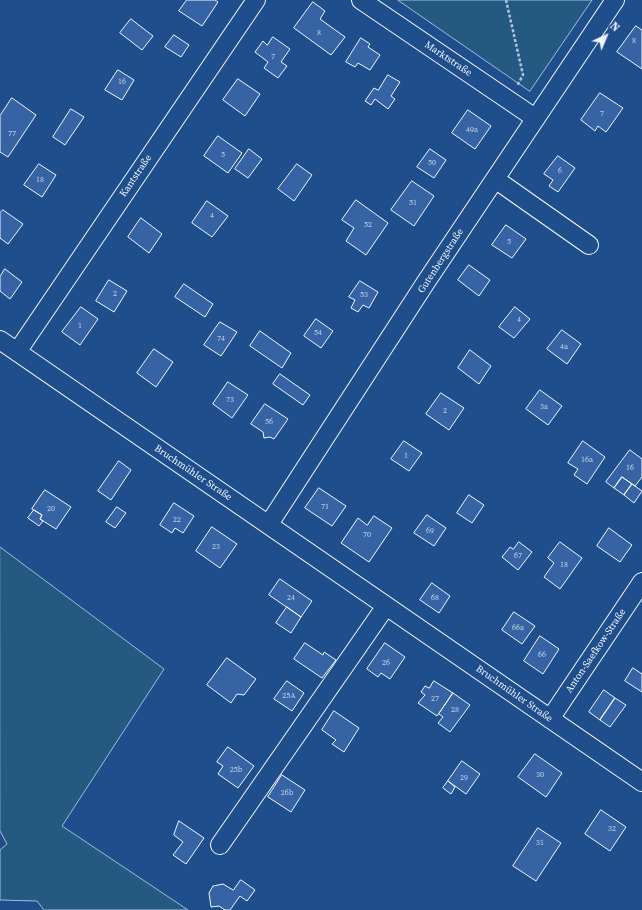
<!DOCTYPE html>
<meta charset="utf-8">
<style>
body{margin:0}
#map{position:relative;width:642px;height:910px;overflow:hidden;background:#1f4e8c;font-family:"Source Serif 4",serif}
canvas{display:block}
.north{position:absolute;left:586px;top:16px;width:40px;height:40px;-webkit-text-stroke:3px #1f4e8c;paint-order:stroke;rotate:44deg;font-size:11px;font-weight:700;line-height:16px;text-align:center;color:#f2f6ff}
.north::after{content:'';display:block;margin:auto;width:14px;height:18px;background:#f2f6ff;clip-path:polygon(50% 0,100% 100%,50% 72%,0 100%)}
</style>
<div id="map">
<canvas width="642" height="910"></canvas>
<div class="north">N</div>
</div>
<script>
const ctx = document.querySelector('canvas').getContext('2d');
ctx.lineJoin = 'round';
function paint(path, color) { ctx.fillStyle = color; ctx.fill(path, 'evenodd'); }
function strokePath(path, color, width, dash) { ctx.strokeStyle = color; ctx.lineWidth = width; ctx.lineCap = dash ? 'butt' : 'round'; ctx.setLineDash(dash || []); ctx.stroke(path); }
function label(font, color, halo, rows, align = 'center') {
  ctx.font = font + ' "Source Serif 4",serif'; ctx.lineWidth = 3; ctx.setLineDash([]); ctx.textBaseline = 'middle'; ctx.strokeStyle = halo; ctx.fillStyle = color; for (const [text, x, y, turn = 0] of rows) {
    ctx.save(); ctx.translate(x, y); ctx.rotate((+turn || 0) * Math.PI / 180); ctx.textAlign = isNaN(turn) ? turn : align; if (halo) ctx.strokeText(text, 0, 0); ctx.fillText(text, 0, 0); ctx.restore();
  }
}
const green = new Path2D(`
 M398,0H592L530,91Z
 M0,547L164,669L62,826L188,910H44L37,901L0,900V850L7,844L0,831Z`);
const building = new Path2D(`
 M187,0H215L218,2L202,26L179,11Z
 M313,2L325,11L320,19L345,37L331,55L294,28Z
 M131,19L153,36L142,50L120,33Z
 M636,26L642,30V69L617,52Z
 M174,35L189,45L181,57L165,47Z
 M273,37L290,49L281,62L287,66L278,78L264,68L268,62L255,52L263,41L267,45Z
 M361,38L370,44L368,47L380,55L370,70L358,63L355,67L346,62Z
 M118,70L134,80L122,100L105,90Z
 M388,75L400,82L391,96L395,99L388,109L375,99L371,105L365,101L374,88L378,90Z
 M238,79L260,94L245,116L223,100Z
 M600,93L623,108L606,132L598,126L595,131L581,120Z
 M12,98L36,115L8,157L0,152V116Z
 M71,109L84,117L65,145L53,137Z
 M468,110L491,126L475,149L452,133Z
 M218,136L242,153L228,173L204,156Z
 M249,149L262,159L248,178L235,169Z
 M430,149L446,160L434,178L417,167Z
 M558,156L575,168L558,192L549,186L553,180L544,174Z
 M39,164L56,175L42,197L24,185Z
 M297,164L312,175L294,201L278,189Z
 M412,181L434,196L414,226L391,210Z
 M356,200L388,223L366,255L346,241L354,228L342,220Z
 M207,201L228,216L212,237L192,223Z
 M3,210L23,224L8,244L0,238V213Z
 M141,218L162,234L149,253L128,237Z
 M506,225L526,239L512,258L492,245Z
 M469,265L490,280L479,296L458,280Z
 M5,269L22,282L10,299L0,291V277Z
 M109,280L127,291L114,312L96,301Z
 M360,281L378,292L369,308L363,305L358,312L351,308L355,300L349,297Z
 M184,284L213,304L205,317L175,297Z
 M81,307L98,319L80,345L62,332Z
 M515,307L530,319L514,338L499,327Z
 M316,319L333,331L321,348L304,336Z
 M220,322L237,332L221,356L204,345Z
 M562,330L581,344L567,364L547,349Z
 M260,331L291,353L282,368L250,346Z
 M154,349L173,362L156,387L137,373Z
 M470,350L491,366L479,384L458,368Z
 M280,374L310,395L303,405L273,384Z
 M228,382L248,395L232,418L213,404Z
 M540,390L562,406L548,425L526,409Z
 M441,393L464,408L449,430L426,414Z
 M265,404L288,419L274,439L270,437L264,438L263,432L251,424Z
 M404,441L422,453L409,471L391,459Z
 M583,441L605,457L587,484L574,475L578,469L568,463Z
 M630,450L642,459V477L635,486L622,477L614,488L606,482Z
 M119,461L131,470L111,500L98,491Z
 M622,477L632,484L624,495L614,488Z
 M632,484L642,491L634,503L624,495Z
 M319,488L346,506L332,526L305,508Z
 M45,490L71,507L56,529L40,519L42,515L32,509Z
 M469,495L484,505L472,523L457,513Z
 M174,503L194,516L183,533L175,528L172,533L160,525Z
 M117,507L126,513L115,528L106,522Z
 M34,510L42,515L40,519L43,521L39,526L28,518Z
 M427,515L446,528L434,546L414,533Z
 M374,516L392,528L369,562L341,543L358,518L367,525Z
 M212,527L237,544L220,568L196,551Z
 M609,528L632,545L620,562L597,546Z
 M519,542L532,552L518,570L502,557L510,547L513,549Z
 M560,542L582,558L560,589L544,577L554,563L548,558Z
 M280,579L312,601L301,617L269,595Z
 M432,583L450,596L439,613L420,600Z
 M287,607L301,617L291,633L276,623Z
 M514,612L535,626L522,644L502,630Z
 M540,636L559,649L543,674L524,661Z
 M305,643L323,655L324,652L336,660L322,678L294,659Z
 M385,643L405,657L390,679L381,673L378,677L367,669Z
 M227,658L256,679L244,695L237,694L231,703L207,685Z
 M633,668L642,674V692L625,681Z
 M287,681L304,693L292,711L274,699Z
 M434,681L453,693L437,716L418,703L425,695L421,692L425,686L429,688Z
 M604,690L615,698L600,720L589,712Z
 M453,693L470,705L450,732L438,723L443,717L439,714Z
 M615,698L626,705L610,727L600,720Z
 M334,711L359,728L344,752L332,744L336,740L322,730Z
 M228,747L254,766L238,788L218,774L223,766L217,762Z
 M535,754L562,773L546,797L518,777Z
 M462,761L480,774L466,794L448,781Z
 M282,775L305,790L291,812L268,797Z
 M448,781L455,787L451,794L443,788Z
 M601,810L626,827L610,851L585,834Z
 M179,821L204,838L186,864L173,855L183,842L174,835Z
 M538,828L561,843L536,881L513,866Z
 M241,880L255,890L247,901L240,896L230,910H225L219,906L211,907L209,893L213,886L223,884L233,890Z`);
const path = new Path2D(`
 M506,0L523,75L517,86`);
const minor = new Path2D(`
 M361,0L535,118
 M495,179L589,245
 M0,340L642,782
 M17,352L256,0
 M269,524L426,282L615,0
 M550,719L642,582
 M220,845L386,606`);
const numberNames = [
 ["8",319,33],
 ["8",634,41],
 ["7",273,57],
 ["16",122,82],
 ["7",602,114],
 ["49a",472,130],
 ["77",12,134],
 ["5",223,155],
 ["50",432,163],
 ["6",560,171],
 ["18",40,180],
 ["51",413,203],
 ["4",212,216],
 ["52",368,225],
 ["5",509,242],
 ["2",115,294],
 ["53",364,295],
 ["4",519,320],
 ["1",80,326],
 ["54",318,333],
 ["74",221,339],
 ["4a",564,347],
 ["73",230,400],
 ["3a",544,407],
 ["2",445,411],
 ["56",269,422],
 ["1",406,456],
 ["16a",587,460],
 ["16",630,468],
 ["71",325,507],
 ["20",51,509],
 ["22",177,520],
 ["69",430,531],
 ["70",367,535],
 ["23",216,547],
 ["67",518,556],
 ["18",564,565],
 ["24",291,598],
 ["68",435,598],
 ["66a",518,628],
 ["66",542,655],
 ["26",386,663],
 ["25A",289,696],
 ["27",435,699],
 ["28",455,710],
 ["25b",236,770],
 ["30",540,775],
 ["29",464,778],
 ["26b",287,793],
 ["32",612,829],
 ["31",540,843]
];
const streetNames = [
 ["Marktstraße",448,59,34],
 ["Kantstraße",136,176,-56],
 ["Gutenbergstraße",441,261,-57],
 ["Bruchmühler Straße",193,473,34],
 ["Anton-Saefkow-Straße",596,651,-56],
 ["Bruchmühler Straße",514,694,35]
];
paint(green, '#245a82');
strokePath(green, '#a8bbd7', 1);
paint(building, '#3563a3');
strokePath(building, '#f2f6ff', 1);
strokePath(minor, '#f2f6ff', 20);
strokePath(path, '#b3c4dc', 2.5, [3, 2]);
strokePath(minor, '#1f4e8c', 18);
label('8px', '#c3d1e8', null, numberNames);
label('10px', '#f2f6ff', '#1f4e8c', streetNames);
</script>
